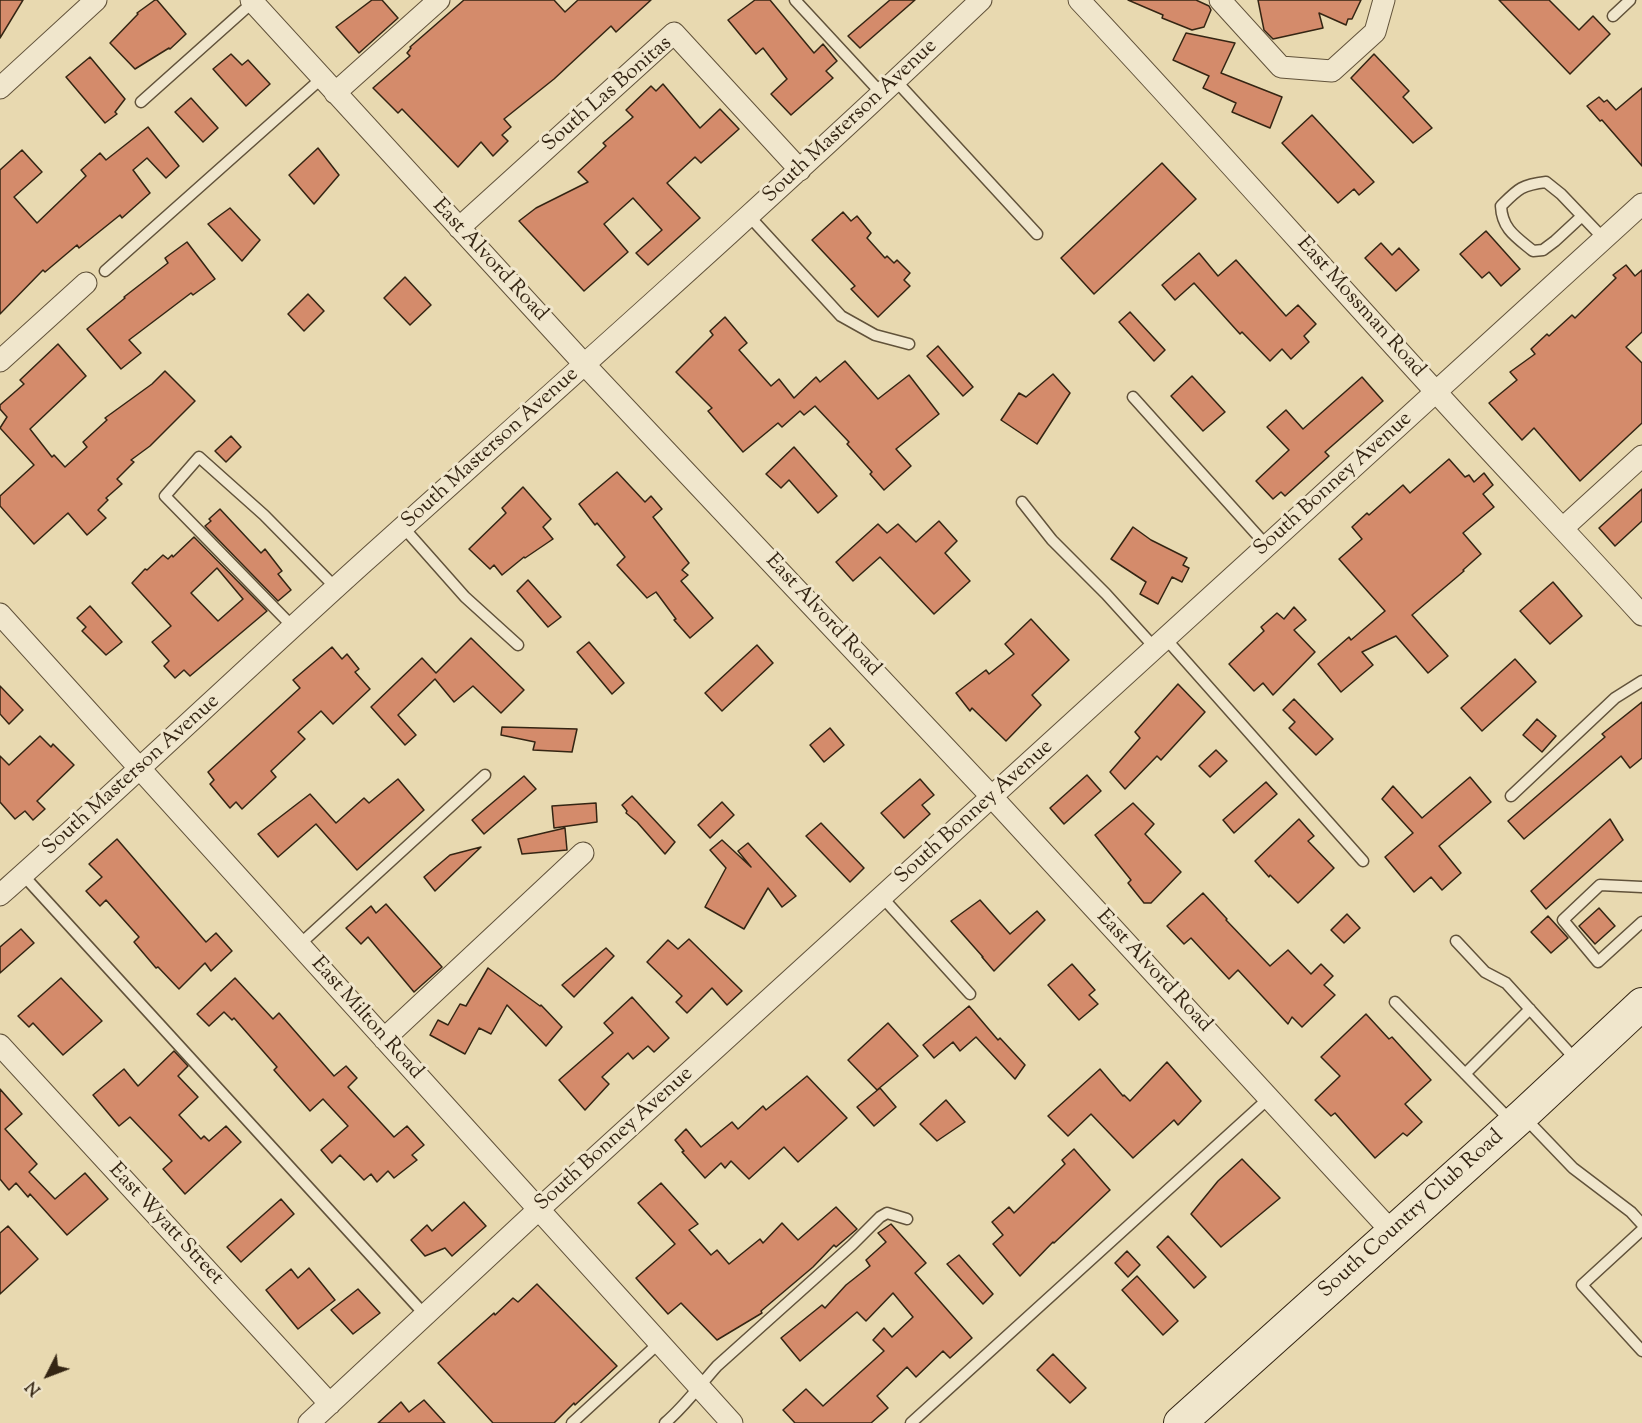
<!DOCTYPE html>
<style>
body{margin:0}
#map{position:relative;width:1642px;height:1423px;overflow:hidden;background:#e8d9b0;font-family:"Sorts Mill Goudy",serif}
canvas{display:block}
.north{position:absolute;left:18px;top:1345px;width:60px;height:60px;-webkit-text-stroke:4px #f0e6cc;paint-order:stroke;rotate:228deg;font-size:16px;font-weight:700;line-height:24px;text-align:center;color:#342513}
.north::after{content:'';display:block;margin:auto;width:21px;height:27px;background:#342513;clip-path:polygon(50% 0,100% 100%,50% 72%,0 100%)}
</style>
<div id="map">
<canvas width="1642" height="1423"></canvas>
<div class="north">N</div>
</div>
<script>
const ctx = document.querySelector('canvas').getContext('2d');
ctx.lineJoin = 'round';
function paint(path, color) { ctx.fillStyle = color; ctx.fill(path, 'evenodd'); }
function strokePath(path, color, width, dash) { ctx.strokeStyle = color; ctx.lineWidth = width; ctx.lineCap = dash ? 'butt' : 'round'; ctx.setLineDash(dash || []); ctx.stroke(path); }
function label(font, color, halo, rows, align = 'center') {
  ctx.font = font + ' "Sorts Mill Goudy",serif'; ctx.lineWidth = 6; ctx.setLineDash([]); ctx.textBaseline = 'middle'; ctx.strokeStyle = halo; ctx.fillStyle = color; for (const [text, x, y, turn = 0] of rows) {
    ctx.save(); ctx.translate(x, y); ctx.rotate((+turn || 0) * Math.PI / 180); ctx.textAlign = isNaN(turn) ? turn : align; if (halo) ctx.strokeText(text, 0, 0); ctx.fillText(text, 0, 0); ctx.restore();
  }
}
const building = new Path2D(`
 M0,0H23L0,38Z
 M155,0H157L186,34L170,49L169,48L135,69L110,43L138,14L137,13Z
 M372,0H382L398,18L359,53L336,27Z
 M464,0H554L565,12L578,0H651L616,32L611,26L554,79L504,119L511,127L502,135L508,141L493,156L481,142L458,167L402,109L398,113L373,88L410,56L407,53L411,48L410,47Z
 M755,0H770L814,53L823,44L837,61L826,71L833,78L791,115L771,94L787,79L763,48L756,54L728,20Z
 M890,0H915L860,48L848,36Z
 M1128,0H1196L1209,6L1211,10L1204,27L1192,30L1162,18L1163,15Z
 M1258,0H1361L1352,19H1348L1346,25L1319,13L1323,28L1273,39L1264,30Z
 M1499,0H1549L1579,30L1593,16L1610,34L1570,74Z
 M1186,33L1235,43L1221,73L1282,97L1270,128L1232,112L1236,103L1203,88L1209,76L1173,60Z
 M231,54L242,65L248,60L270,84L246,106L213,69Z
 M1374,54L1409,91L1403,97L1432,128L1413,143L1351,78Z
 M90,57L125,99L115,112L117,114L105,123L66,77Z
 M663,84L700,128L720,109L739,129L701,163L695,157L667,183L700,218L648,265L636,253L662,230L633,198L604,224L628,252L584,291L519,221L536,208L588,182L578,172L606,146L603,143L633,117L626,110L651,86L656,91Z
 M1642,88V166L1602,120L1600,121L1587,106L1599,97L1604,102L1607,100L1616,110Z
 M191,98L218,128L203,142L175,112Z
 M1312,115L1374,182L1359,195L1354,189L1338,203L1282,143Z
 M148,127L179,166L166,178L147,158L133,170L150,193L122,218L120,215L79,248L77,245L45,272L43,270L0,314V170L22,150L42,172L14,197L37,223L86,176L81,170L100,153L106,160Z
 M318,148L339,175L314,204L289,175Z
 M1162,163L1196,199L1094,294L1061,258Z
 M230,208L260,240L242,261L208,224Z
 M843,212L851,221L857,216L871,233L867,238L885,258L887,256L894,263L897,260L910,273L904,280L910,286L878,317L851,289L855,286L812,240Z
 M1486,231L1520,269L1501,286L1489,272L1482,278L1460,254Z
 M187,242L215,279L193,295L191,293L129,340L141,353L121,369L87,329L125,298L124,297L168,263L165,258Z
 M1381,243L1392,255L1399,248L1419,270L1396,291L1365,258Z
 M1199,253L1218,276L1236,260L1286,316L1298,305L1316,324L1304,336L1309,342L1291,359L1282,349L1270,361L1242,332L1240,334L1194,283L1175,300L1162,285Z
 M1626,265L1635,276L1642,270V332L1626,347L1642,363V423L1580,481L1534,428L1522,440L1489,403L1517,380L1510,372L1535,354L1531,349L1547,334L1549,336L1572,315L1575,318L1616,278L1613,275Z
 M405,277L431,305L410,325L384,298Z
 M308,294L324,311L304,331L288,314Z
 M1130,312L1165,350L1154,361L1119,322Z
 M725,317L747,343L739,350L771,386L779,379L794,398L816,377L820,382L845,361L878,399L909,375L939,414L896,449L911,466L884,490L870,474L872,472L847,444L849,442L815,406L804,415L800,411L782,427L778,423L743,452L708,411L712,408L676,372L713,335L710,331Z
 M58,344L86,376L30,429L52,457L54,455L65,467L87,447L83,442L107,420L105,418L152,384L165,371L195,401L150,446L131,460L134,462L117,479L122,484L106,498L108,500L98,510L106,518L87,535L68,513L34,544L0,506V496L34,465L0,428L7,417L0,409V405L24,384L20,380Z
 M938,346L973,387L963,396L927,356Z
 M1053,374L1070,393L1037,444L1001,420L1019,393L1026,397Z
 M1192,376L1225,412L1203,431L1171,396Z
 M1362,377L1383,401L1325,452L1329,456L1285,496L1281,492L1273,499L1256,481L1289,450L1267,427L1286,410L1303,429Z
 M231,436L241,447L226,462L215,451Z
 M794,447L837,496L818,513L789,480L781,488L766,474Z
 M1449,459L1465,477L1469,475L1474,482L1484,473L1493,485L1483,494L1494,507L1463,533L1481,554L1463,570L1464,571L1412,615L1448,656L1428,673L1396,636L1362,652L1373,665L1341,692L1318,664L1349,637L1351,640L1385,611L1339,559L1362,539L1352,527L1367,513L1369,515L1403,485L1410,493Z
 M617,472L645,502L651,496L662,509L653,517L689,563L682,570L688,575L681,581L713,618L690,638L674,620L676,619L656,592L647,598L617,565L625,557L597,523L595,525L579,504Z
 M523,487L551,519L543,527L553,539L525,558L524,557L502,575L494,565L490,569L469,549L506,513L502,508Z
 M1642,489V521L1615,546L1599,528Z
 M220,509L261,553L265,549L282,571L278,574L291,590L278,601L205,526L211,521L209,519Z
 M939,521L957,541L945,553L970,581L934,614L880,557L853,581L836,562L878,524L887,533L898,524L916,542Z
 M1133,527L1151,540L1187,558L1183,565L1189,568L1182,582L1172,577L1158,604L1140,594L1146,582L1111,559Z
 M194,537L267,611L190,676L184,670L175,678L164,666L169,661L152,642L171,626L132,583L145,569L147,570L163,555L168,559L172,555L173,557ZM217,568L243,599L218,621L191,593Z
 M528,580L561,617L548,627L517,591Z
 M1553,582L1582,616L1550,644L1520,611Z
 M90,606L122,642L106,655L82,631L86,627L77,618Z
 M1294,607L1306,620L1294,630L1315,652L1273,695L1263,683L1254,691L1229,664L1264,631L1261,627L1277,613L1284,619Z
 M1031,619L1069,660L1032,695L1041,705L1006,741L972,708L970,711L956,693L986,670L989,674L1014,654L1005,644Z
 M471,638L524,690L501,713L473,686L454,702L435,679L398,715L416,735L405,745L371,707L422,658L436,673Z
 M589,642L624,683L612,694L577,652Z
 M757,645L773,663L722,711L705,693Z
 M332,647L342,659L347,654L359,669L355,672L370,689L333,724L321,711L298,732L305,739L271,771L276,777L242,809L236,802L230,808L210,784L214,780L208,772L300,688L293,680Z
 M1515,659L1536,682L1482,731L1461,708Z
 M1178,684L1205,712L1161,760L1157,756L1125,789L1110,772L1140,738L1135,732Z
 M0,686L23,710L9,724L0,714Z
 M1294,699L1333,739L1316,755L1289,728L1295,722L1283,710Z
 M1642,702V758L1630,768L1621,756L1524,839L1508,821L1605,737L1602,734Z
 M1537,719L1556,736L1542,752L1523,735Z
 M502,727L577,729L572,752L533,750L535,742L501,735Z
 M830,728L844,745L824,762L810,745Z
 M40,736L51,747L53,744L74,765L37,801L45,809L33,820L25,811L15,819L0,802V756L9,765Z
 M1216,750L1227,761L1210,777L1199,766Z
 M1087,775L1101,791L1064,824L1050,808Z
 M524,776L536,789L484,834L472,820Z
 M1470,777L1491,802L1439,846L1461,873L1442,890L1431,877L1414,892L1385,857L1413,833L1382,799L1393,786L1422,818Z
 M398,779L424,810L357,870L316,824L278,857L258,834L310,794L336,823L364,798L369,803Z
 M920,779L934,795L922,805L930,814L904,838L881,813Z
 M1266,782L1277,794L1234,833L1223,820Z
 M632,796L675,842L665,854L637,822L626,813L627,811L622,805Z
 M722,802L734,815L710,838L698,825Z
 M596,803L597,822L554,828L552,806Z
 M1133,803L1154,824L1145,834L1181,872L1151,903H1144L1128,883L1131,880L1095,835Z
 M1299,819L1314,836L1308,841L1334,868L1298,903L1270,875L1269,877L1255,861Z
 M1610,819L1623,840L1546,909L1531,891Z
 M821,823L864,868L850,882L806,836Z
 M565,828L567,850L522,854L518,839Z
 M117,839L206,942L216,933L232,951L211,971L205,963L179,989L158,967L156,968L134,942L139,937L106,900L100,906L86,891L102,877L89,864Z
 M722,840L751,867L738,851L748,843L796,896L782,907L768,888L744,929L705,907L726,868L710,850Z
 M481,847L435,891L424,877L450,855Z
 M1203,893L1227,919L1226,920L1270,966L1288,950L1311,974L1321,964L1333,976L1324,985L1335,995L1302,1027L1292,1017L1288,1024L1238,970L1229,979L1191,938L1184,944L1167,926Z
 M980,900L1010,934L1037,911L1045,920L994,971L982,957H983L951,921Z
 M386,904L442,967L414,992L368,937L361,944L346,928L371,906L376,913Z
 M1599,908L1615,926L1595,944L1579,926Z
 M1347,914L1360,928L1344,943L1331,930Z
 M1548,916L1568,938L1551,953L1531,932Z
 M21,929L34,943L0,973V947Z
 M689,939L742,991L727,1005L712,988L687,1013L676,1002L682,996L647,962L668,940L678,949Z
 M606,948L614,956L574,997L562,985Z
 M1072,964L1095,990L1089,995L1098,1004L1079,1020L1048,985Z
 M488,968L540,1006L541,1005L562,1027L546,1046L507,1005L491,1034L479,1028L465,1054L430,1035L438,1020L448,1025L460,1004L466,1006Z
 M61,978L102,1021L63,1055L33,1023L29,1027L18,1016Z
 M235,978L273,1019L279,1013L334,1076L346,1066L357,1078L348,1087L394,1137L407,1126L424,1145L412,1155L417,1160L394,1178L388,1171L377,1182L371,1174L364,1180L340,1155L332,1163L321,1150L348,1126L323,1099L310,1111L274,1070L277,1067L234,1018L232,1020L224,1012L209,1026L197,1014Z
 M632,997L669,1038L654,1052L648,1046L633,1059L628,1053L602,1077L609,1084L585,1110L559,1080L613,1033L604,1023Z
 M969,1006L998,1040L1000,1038L1025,1065L1015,1079L976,1037L960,1051L953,1042L934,1058L923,1045Z
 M1366,1014L1389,1039L1392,1037L1431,1080L1405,1104L1422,1122L1407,1136L1403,1133L1375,1158L1335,1113L1331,1116L1315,1100L1340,1076L1321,1057Z
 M888,1023L918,1056L877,1090L848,1060Z
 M174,1051L188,1066L178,1076L198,1097L179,1115L201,1139L204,1136L209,1141L226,1126L241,1142L185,1194L163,1169L172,1161L130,1117L119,1126L93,1095L124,1069L138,1086Z
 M1167,1062L1201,1101L1178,1125L1174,1120L1133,1158L1091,1114L1068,1136L1048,1116L1100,1069L1123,1096L1124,1095L1130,1101Z
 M807,1076L847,1118L798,1162L784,1147L749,1179L731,1161L725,1168L721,1163L705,1178L682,1152L684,1151L675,1140L686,1129L701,1147L732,1122L738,1129L763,1106L766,1110Z
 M880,1088L896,1107L874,1126L857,1107Z
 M0,1089L22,1114L5,1129L37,1164L29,1172L55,1199L85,1173L108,1199L67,1235L30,1194L28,1197L16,1183L9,1190L0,1179Z
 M946,1100L965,1122L937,1141L920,1124Z
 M1074,1149L1110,1190L1054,1243L1053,1242L1020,1276L993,1244L1003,1235L992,1222L1009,1207L1014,1213L1065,1164L1062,1160Z
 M1242,1159L1280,1198L1221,1247L1191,1214L1218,1181Z
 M661,1183L698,1224L689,1230L711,1255L717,1250L729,1264L760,1239L763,1243L782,1223L798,1240L836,1207L857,1229L836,1247L834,1245L813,1267L761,1311L762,1313L717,1340L681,1303L668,1314L636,1278L675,1244L638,1203Z
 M281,1199L294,1214L241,1262L227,1247Z
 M464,1202L486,1226L452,1256L445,1248L425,1256L411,1240L427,1225L432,1231Z
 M891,1224L926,1263L915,1273L972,1338L950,1358L943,1351L916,1377L907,1367L877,1396L888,1408L871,1423H795L783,1410L806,1389L823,1406L884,1351L873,1340L884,1328L892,1337L913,1317L893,1293L866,1321L857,1312L800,1361L781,1338L822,1305L825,1308L846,1285L870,1266L866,1260L886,1242L878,1233Z
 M8,1226L38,1259L0,1294V1233Z
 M1168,1236L1206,1277L1194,1288L1157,1247Z
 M1127,1251L1140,1265L1128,1277L1115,1263Z
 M959,1255L993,1294L983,1304L947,1264Z
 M309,1268L335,1300L298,1329L266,1290L291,1269L298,1278Z
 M1137,1276L1178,1321L1163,1335L1122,1290Z
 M537,1284L617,1366L575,1405L574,1403L554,1423H493L438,1363L494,1313L495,1315L513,1298L518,1302Z
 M358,1289L380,1313L353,1334L331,1310Z
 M1053,1354L1086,1388L1070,1403L1037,1370Z
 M424,1400L445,1423H378L401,1402L409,1412Z`);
const lane = new Path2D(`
 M795,0L882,94
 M1613,16L1630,0
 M896,81L1037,234
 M141,102L253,2
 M749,216L841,316L875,335L909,344
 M1582,216L1555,241L1543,250L1533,251C1516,237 1502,229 1501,206C1518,189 1521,185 1546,182L1561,194L1604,239
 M105,271L322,78
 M1133,397L1267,546
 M1022,502L1052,540L1106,594L1155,648
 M403,527L465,597L518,645
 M293,627L165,496L199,457L264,515L336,588
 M1166,639L1363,861
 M1511,796L1615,698L1642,681
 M23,875L426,1316
 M1642,887L1600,885L1563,920L1598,962L1642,922
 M882,897L970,994
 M1456,941L1485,972L1506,983L1576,1060
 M299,945L485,775
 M1395,1002L1512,1122
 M1465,1074L1530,1009
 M1525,1118L1573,1168L1631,1212L1642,1224
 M1642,1230L1582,1285L1642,1351
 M572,1423L659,1343
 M665,1423C685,1406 700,1385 717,1366L852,1245L880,1217L887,1213L907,1219
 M911,1423L1269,1098`);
const street = new Path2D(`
 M251,0L585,365L992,797L1392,1232
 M1079,0C1200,129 1317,262 1436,392C1504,467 1574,540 1642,615
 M1220,0L1281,67L1332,71L1375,32L1384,0
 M0,88L96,0
 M335,93L439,0
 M459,228L674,33L800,170
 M0,361L86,283
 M1563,528L1642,456
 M0,614L732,1423
 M0,895C123,786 242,672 364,562C571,376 779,192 981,0
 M384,1039L583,853
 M0,1045L330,1404
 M309,1423L538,1210L1642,204`);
const secondary = new Path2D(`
 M1180,1423L1523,1115L1642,1004`);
const streetNames = [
 ["South Las Bonitas",608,95,-41],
 ["South Masterson Avenue",851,122,-43],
 ["East Alvord Road",489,261,47],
 ["East Mossman Road",1360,308,48],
 ["South Masterson Avenue",491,449,-42],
 ["South Bonney Avenue",1334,485,-42],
 ["East Alvord Road",822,616,47],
 ["South Masterson Avenue",132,776,-42],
 ["South Bonney Avenue",975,813,-42],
 ["East Alvord Road",1153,972,47],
 ["East Milton Road",366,1019,48],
 ["South Bonney Avenue",615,1140,-42],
 ["South Country Club Road",1412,1215,-42],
 ["East Wyatt Street",165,1225,47]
];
paint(building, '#d48b6b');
strokePath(building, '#342513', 1.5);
strokePath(lane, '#61523a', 13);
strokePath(street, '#61523a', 23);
strokePath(secondary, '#342513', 34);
strokePath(lane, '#f0e6cc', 10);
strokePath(street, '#f0e6cc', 21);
strokePath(secondary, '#f0e6cc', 32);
label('21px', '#342513', '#f0e6cc', streetNames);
</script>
